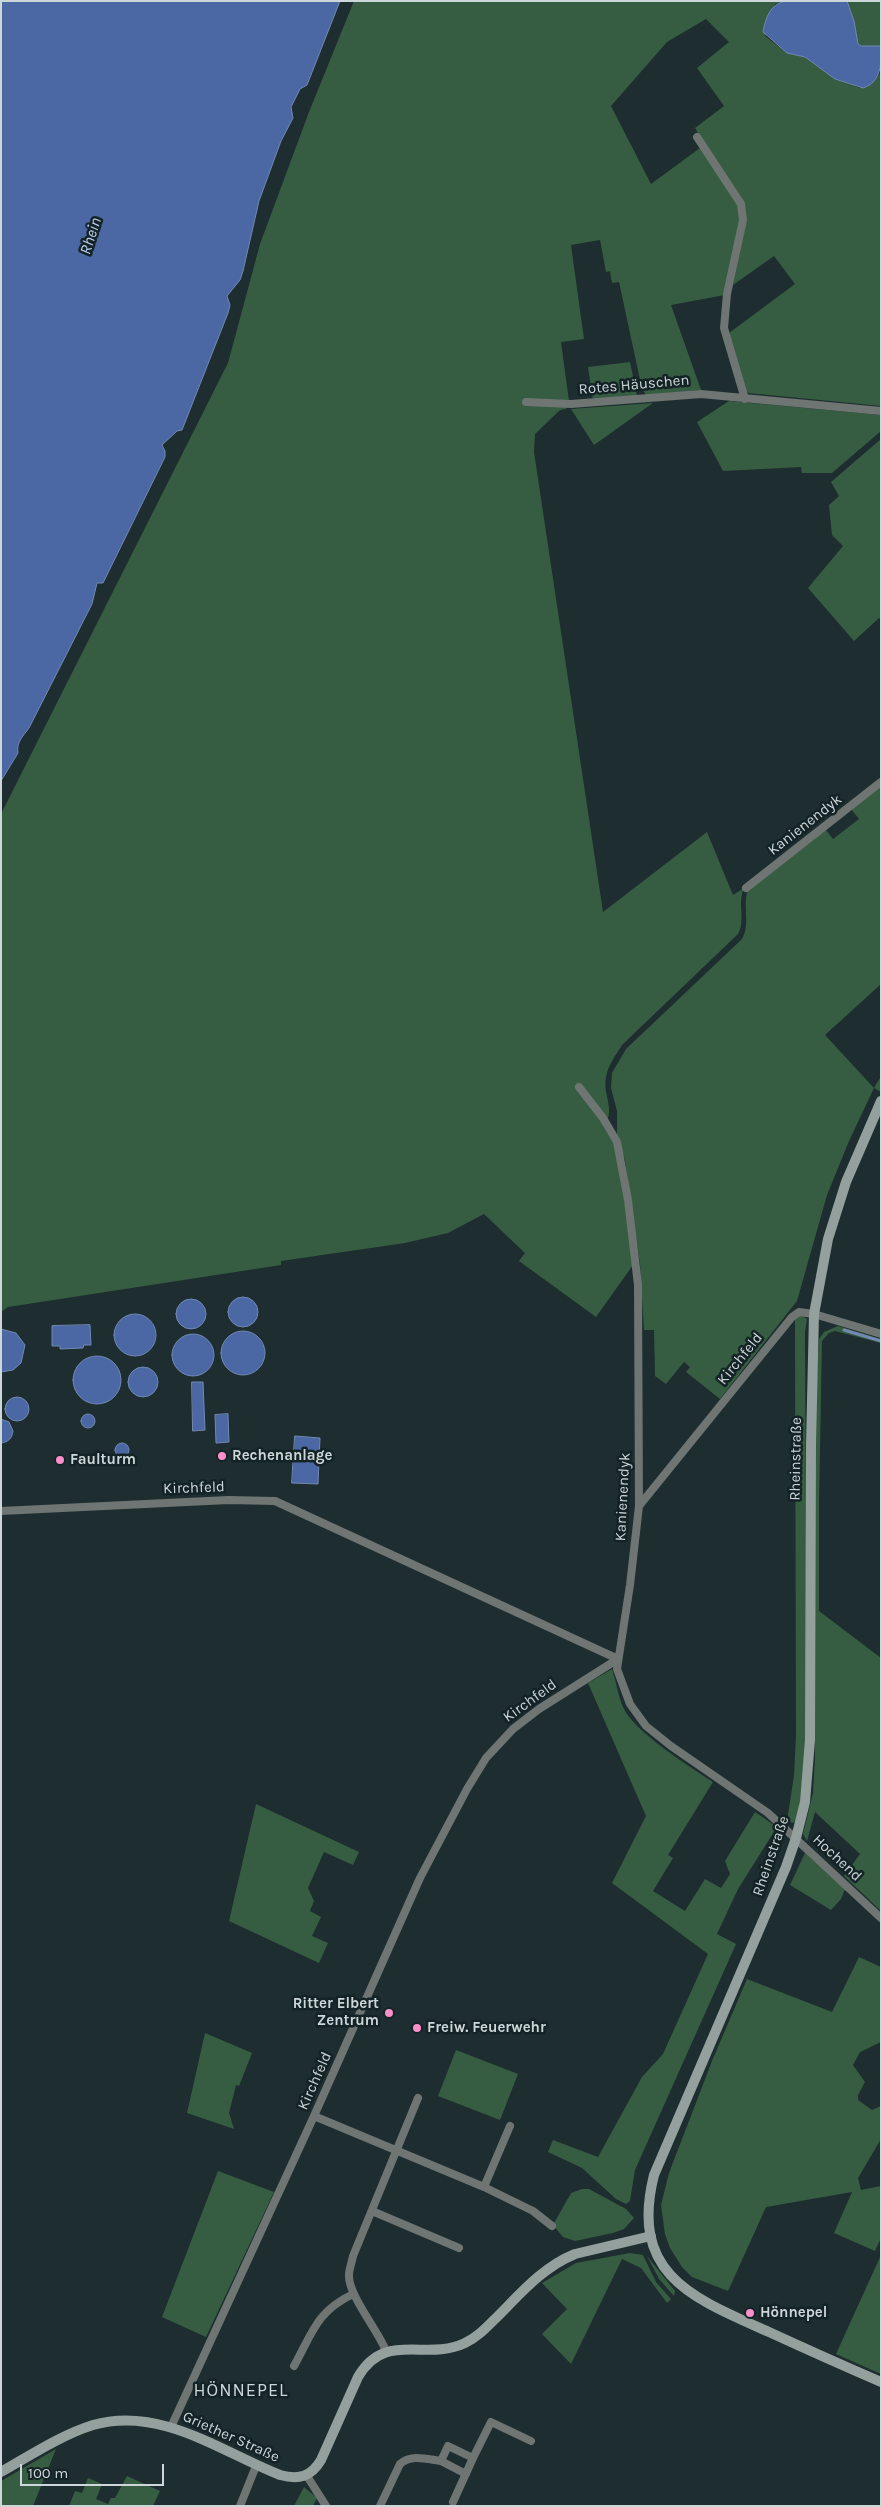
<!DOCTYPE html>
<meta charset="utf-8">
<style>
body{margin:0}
#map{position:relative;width:882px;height:2507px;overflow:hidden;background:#1e2d2f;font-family:Karla,sans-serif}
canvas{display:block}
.frame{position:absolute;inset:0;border:2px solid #cdd6d8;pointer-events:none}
.scale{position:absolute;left:20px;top:2464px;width:144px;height:22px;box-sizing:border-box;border:2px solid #cdd6d8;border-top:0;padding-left:6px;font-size:15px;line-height:18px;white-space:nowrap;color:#cdd6d8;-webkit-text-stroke:4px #142325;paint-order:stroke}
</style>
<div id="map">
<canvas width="882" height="2507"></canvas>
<div class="frame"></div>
<div class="scale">100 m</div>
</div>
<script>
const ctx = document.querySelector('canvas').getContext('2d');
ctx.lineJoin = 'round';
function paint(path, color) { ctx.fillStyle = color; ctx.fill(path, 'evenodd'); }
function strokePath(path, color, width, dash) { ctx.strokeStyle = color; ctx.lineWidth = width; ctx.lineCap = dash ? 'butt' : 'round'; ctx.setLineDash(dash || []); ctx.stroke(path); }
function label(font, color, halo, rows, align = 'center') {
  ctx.font = font + ' Karla,sans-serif'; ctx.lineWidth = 5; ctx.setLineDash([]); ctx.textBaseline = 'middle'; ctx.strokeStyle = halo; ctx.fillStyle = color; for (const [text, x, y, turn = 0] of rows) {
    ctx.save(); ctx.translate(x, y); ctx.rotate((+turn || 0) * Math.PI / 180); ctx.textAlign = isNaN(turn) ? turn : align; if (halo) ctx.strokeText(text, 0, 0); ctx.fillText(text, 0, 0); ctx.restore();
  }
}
const green = new Path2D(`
 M354,1H786L775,4L765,36L787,53L805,57L835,79L860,88L876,79L881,72V406L748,393L746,390L729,333L795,284L774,256L733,285L746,220L745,207L695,128L724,106L697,68L729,42L706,19L667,42L611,106L651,184L700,148L737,201L741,220L725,295L671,305L701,390L646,395L642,389L619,282L612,283L610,271L606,272L600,240L571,245L584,339L561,342L569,401L567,402L566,409L560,410L535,434L534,452L603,912L707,832L733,895L744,888C737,903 746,920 738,934L622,1045C616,1055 608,1065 606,1077C602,1094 617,1112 603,1126L615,1146L619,1160L633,1265L596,1317L519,1261L525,1253L484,1214L448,1233L405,1243L281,1261V1265L8,1307L1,1312V814L228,363L260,244L309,112Z
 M847,1H881V46H861L858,44L854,21Z
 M630,362L637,396L593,400L588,367Z
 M729,401L881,415V431L832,473H802L801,467L723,471L697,422Z
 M653,403L594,445L571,409Z
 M881,439V619L879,618L854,641L808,588L843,546L832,535L829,505L839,496L831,482Z
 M881,785V984L825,1035L874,1088L881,1076V1092L874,1088L849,1141L827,1195L797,1301L720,1399L686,1372L690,1367L684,1362L666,1384L655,1376L654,1330H644L640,1264L625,1160L617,1137V1111L611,1088L612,1073L626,1049L742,939C751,923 742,906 748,889L826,830L833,839L859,819L851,809Z
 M801,1315L807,1319L805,1332L807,1735L799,1818L793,1823L787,1821L794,1776L796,1735L795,1326V1318Z
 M838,1326L881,1339V1343L835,1331L829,1333L822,1341L819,1503V1611L881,1658V1911L844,1876L860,1854L815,1812L807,1841L803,1834L813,1793L815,1758V1413L819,1339L824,1332Z
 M612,1669C616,1681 618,1695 623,1707C633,1731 690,1767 713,1782L668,1855L673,1858L653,1891L685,1911L705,1879L721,1888L730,1874L725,1861L755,1812L777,1827L738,1889L717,1934L736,1944L635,2170L630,2201L626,2204L616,2199L582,2168L548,2152L553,2140L598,2157L642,2077L663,2054L708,1954L612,1883L646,1816L588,1683Z
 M256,1804L359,1852L353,1865L324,1852L308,1888L314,1901L310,1911L321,1917L312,1936L328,1943L319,1963L229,1921Z
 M805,1853L845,1889L841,1899L831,1910L790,1885Z
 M859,1957L881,1967V2042L860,2052L853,2065L865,2082L858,2095V2100L872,2110L881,2106V2139L858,2178L861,2190L881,2186V2238L875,2251L834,2233L852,2192L766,2207L728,2291L692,2277L682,2267L670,2248L665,2234L661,2205L669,2173L712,2061L747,1979L832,2012Z
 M205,2033L252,2053L239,2086L236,2085L229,2113L234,2129L187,2113Z
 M456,2050L518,2074L500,2120L438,2096Z
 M218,2171L274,2192L206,2337L162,2317Z
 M582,2189H589L626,2209L634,2218L624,2229L613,2233L575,2241L563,2237L553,2225L571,2193Z
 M630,2253L643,2255L656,2282L671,2299L667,2303L641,2268L622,2259L571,2364L542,2334L567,2309L542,2283L576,2263Z
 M881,2255V2374L836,2354Z
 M647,2256L675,2291L674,2296L659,2279Z
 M56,2449L33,2506H1V2481Z
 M127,2476L160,2491L153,2506H69L75,2491L82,2493L88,2478L102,2484L96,2499L108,2504L111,2498H115Z
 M304,2487L317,2498L313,2506H294Z`);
const water = new Path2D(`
 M1,1H340L307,85L300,89L291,107L293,118L281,141L259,201L243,271L240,280L227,296L230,305L228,313L182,430L177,431L162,445L165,451V457L103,583H97L92,604L29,728C24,735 16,742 18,753L1,781Z
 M786,1H847L854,21L858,44L861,46H881C881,63 882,82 863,88L835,79L805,57L787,53L763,32C766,17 770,4 786,1Z
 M228 1312a15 15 0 1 1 30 0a15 15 0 1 1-30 0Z
 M176 1314a15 15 0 1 1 30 0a15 15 0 1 1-30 0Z
 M114 1335a21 21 0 1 1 42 0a21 21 0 1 1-42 0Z
 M90,1325L91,1345H84L83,1348L60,1349V1346H52V1326Z
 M1,1329L16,1333L25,1345L21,1363L13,1370L1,1372Z
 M221 1353a22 22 0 1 1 44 0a22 22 0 1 1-44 0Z
 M172 1355a21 21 0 1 1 42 0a21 21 0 1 1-42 0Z
 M73 1380a24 24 0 1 1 48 0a24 24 0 1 1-48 0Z
 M128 1382a15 15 0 1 1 30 0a15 15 0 1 1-30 0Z
 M192,1382H203L205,1430L193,1431Z
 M5 1409a12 12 0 1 1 24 0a12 12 0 1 1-24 0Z
 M228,1414L229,1442L216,1443L215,1415Z
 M81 1421a7 7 0 1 1 14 0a7 7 0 1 1-14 0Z
 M1,1419L9,1422L13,1431C12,1438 9,1442 1,1443Z
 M295,1436L320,1438L318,1484L292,1483Z
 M115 1450a7 7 0 1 1 14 0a7 7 0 1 1-14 0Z`);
const stream = new Path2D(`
 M844,1330L881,1341`);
const minor = new Path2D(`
 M697,137L741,204L743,220L727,294L724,328L745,399
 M526,402L571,404L701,394L881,411
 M746,888L881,782
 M579,1087L603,1118L617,1142L628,1200L638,1285L639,1506L630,1585L617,1669L630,1704L646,1726L671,1746L768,1813L881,1918
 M639,1506L792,1317L799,1312L814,1314L881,1334
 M1,1511L228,1500L275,1501L618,1659
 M314,2116L484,2187L510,2126
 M484,2187L533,2211L552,2226
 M372,2211L459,2248
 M386,2351C378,2330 348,2295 349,2275C349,2269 352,2262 353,2256L418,2098
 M294,2366C313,2332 316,2312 353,2294
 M171,2427L314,2116L420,1878L467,1789L486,1758L513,1729L539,1709L618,1659
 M441,2461L466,2474
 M307,2476L326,2506
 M453,2502L473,2458
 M240,2506L256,2466
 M380,2506L400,2464C411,2454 426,2459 441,2461L448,2446L473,2458L491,2422L531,2441`);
const secondary = new Path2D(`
 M881,1101L846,1182L828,1239L814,1314L811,1444L810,1740L805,1802L796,1838L786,1867L654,2175C629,2275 693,2298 769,2332C806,2349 844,2366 881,2382
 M1,2472C31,2455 61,2435 93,2425C160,2406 220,2451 280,2475C299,2480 311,2477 321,2460L358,2377C385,2330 425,2362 465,2343C478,2337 488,2326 498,2316C521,2293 543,2267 575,2254L651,2236`);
const markers = [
 [222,1456,5,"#f990ca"],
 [60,1460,5,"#f990ca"],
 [389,2013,5,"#f990ca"],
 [417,2028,5,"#f990ca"],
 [750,2313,5,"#f990ca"]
];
const streetNames = [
 ["Rotes Häuschen",634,385,-5],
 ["Kanienendyk",805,825,-38],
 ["Kirchfeld",740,1359,-51],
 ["Rheinstraße",796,1459,-89],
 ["Kirchfeld",194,1488,-2],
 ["Kanienendyk",623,1497,-87],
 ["Kirchfeld",530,1701,-36],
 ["Rheinstraße",771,1856,-71],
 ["Hochend",837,1858,43],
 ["Kirchfeld",315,2081,-66],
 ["Griether Straße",231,2437,24]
];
const poiNames = [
 ["Rechenanlage",232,1456],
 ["Faulturm",70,1460],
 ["Ritter Elbert",379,2004,"right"],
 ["Zentrum",379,2021,"right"],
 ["Freiw. Feuerwehr",427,2028],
 ["Hönnepel",760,2313]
];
const waterNames = [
 ["Rhein",91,236,-72]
];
const quarterNames = [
 ["HÖNNEPEL",241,2391]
];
paint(green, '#365d42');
paint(water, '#4b68a5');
strokePath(water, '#7289b4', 1);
strokePath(stream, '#7289b4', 3);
strokePath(minor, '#6e7573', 8);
strokePath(secondary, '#94a09d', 10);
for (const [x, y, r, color] of markers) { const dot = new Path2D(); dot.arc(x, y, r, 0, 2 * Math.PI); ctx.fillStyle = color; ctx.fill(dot); strokePath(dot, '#142325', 2); }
label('15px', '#cdd6d8', '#142325', streetNames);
label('bold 15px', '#cdd6d8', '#142325', poiNames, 'left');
label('italic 16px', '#bed0f3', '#142325', waterNames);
ctx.letterSpacing = '1px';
label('18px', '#cdd6d8', '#142325', quarterNames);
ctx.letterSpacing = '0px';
</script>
